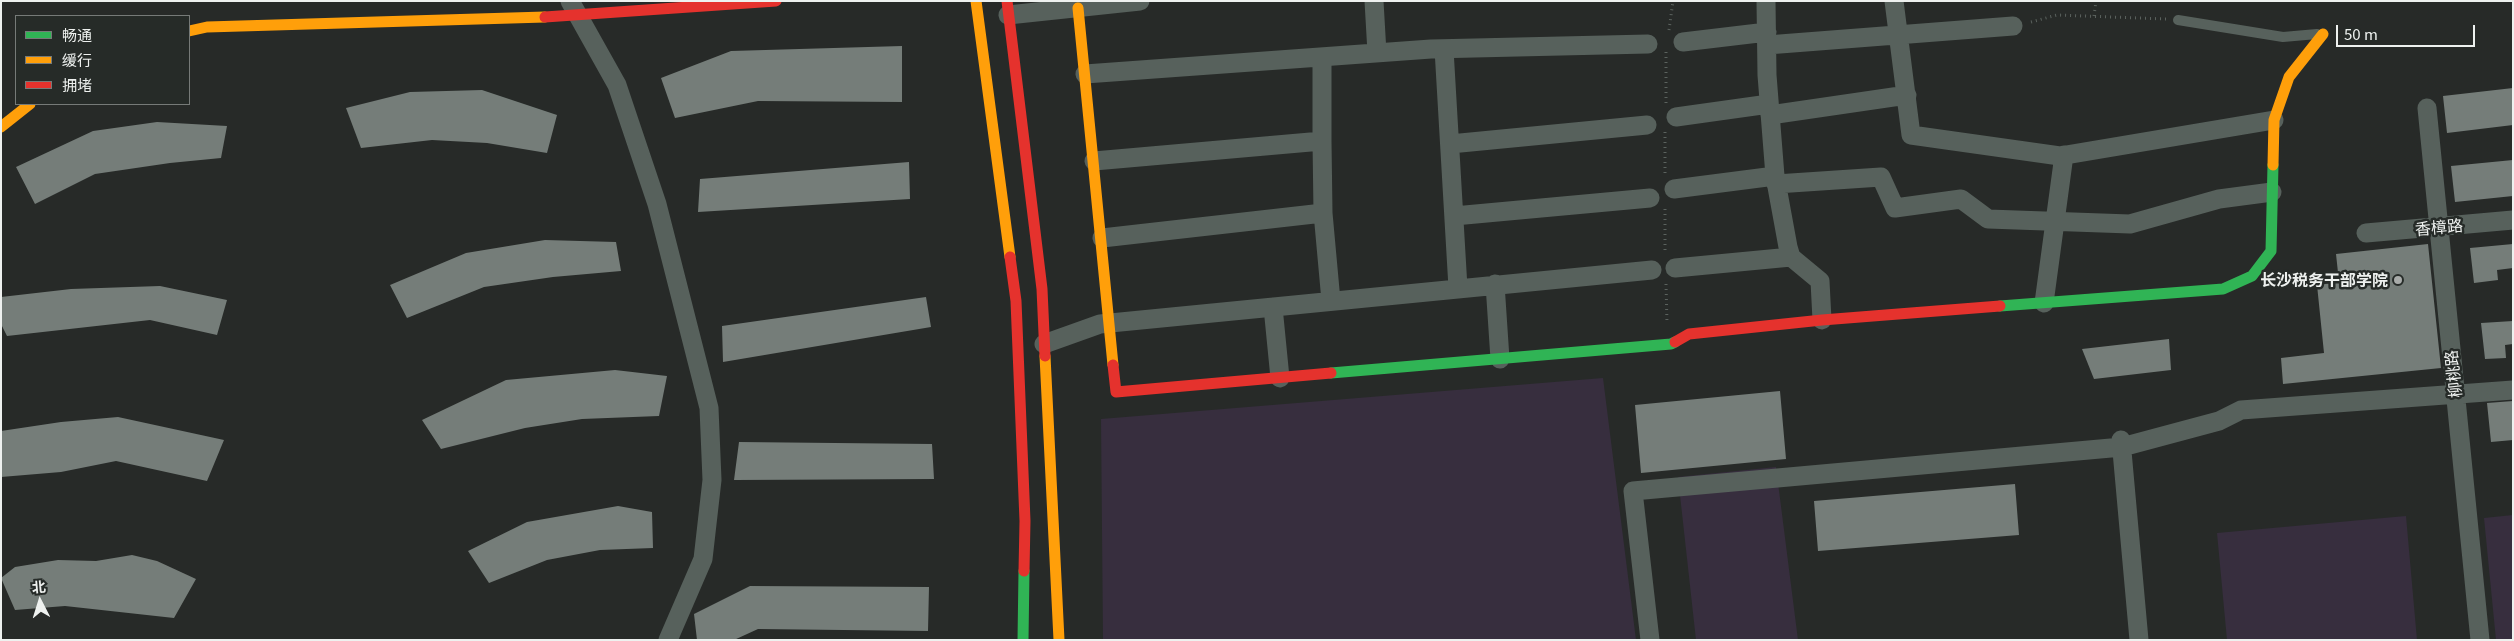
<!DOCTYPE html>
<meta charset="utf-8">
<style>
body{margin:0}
#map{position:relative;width:2514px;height:641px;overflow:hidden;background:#272a28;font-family:Georgia,"Noto Sans SC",serif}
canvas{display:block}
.frame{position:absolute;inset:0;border:2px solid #eef1ef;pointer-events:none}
.legend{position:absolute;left:15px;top:15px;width:175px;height:90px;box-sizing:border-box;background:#262b28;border:1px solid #767a78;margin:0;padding:6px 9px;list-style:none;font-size:15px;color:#eef1ef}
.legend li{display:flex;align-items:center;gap:10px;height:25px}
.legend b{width:25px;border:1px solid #767a78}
.north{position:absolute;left:15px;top:576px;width:50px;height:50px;-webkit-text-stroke:4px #262b28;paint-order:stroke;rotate:355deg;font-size:14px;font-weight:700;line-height:20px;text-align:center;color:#eef1ef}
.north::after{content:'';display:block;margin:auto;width:18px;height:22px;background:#eef1ef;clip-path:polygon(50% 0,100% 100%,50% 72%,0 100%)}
.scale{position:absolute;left:2336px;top:25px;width:139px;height:22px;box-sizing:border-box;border:2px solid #eef1ef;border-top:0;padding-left:6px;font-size:15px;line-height:18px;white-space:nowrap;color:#eef1ef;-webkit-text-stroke:4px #262b28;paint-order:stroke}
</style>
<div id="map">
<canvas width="2514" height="641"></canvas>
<div class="frame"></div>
<ul class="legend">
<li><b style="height:6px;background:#30b455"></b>畅通</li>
<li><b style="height:6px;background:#ff9f0a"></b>缓行</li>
<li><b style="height:6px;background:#e5322d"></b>拥堵</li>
</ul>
<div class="north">北</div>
<div class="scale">50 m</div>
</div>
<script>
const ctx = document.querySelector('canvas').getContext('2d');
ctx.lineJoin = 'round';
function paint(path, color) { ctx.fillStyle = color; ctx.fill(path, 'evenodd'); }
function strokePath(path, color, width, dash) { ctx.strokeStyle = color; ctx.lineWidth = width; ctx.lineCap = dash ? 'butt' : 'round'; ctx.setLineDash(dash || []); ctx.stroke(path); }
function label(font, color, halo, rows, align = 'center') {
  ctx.font = font + ' Georgia,"Noto Sans SC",serif'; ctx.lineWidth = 5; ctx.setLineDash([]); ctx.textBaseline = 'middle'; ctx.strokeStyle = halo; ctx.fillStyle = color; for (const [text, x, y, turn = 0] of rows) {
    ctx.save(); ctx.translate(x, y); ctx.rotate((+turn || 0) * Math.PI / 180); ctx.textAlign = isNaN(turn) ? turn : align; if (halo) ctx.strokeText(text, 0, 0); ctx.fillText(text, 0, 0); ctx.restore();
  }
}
const green = new Path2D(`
 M1603,378L1636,640H1103L1101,419Z
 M1776,467L1798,640H1696L1678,477Z
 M2513,515V640H2496L2484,518Z
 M2406,516L2417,640H2227L2217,533Z`);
const building = new Path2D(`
 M902,46V102L758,101L675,118L661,78L731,51Z
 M2513,88V125L2447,133L2443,96Z
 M482,90L557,115L547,153L487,143L432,140L361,148L346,108L410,92Z
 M157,122L227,126L221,158L170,163L95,174L35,204L16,167L93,131Z
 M2513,160V196L2455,202L2451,166Z
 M909,162L910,199L698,212L700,179Z
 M545,240L616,242L621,271L553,277L484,287L407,318L390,285L466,253Z
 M2428,244L2441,368L2283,384L2281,358L2324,353L2317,285L2339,282L2336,254Z
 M2513,244V268L2497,270L2498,280L2474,283L2470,248Z
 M160,286L227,300L217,335L150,320L7,336L1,324V297L71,289Z
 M926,297L931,327L723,362L722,326Z
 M2513,321V344L2505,345L2506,358L2485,359L2481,323Z
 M2169,339L2171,370L2094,379L2082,349Z
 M615,370L667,376L659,416L582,419L525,428L441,449L422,420L506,380Z
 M1780,391L1786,459L1641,473L1635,405Z
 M2513,401V440L2491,442L2487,403Z
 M118,417L224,440L207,481L116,461L61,472L1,477V431L61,422Z
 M739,442L932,444L934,479L734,480Z
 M2015,484L2019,535L1818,551L1814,501Z
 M618,506L652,512L653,548L600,550L547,560L489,583L468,551L527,522Z
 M132,555L157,561L196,579L174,618L65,606L15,610L1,578L15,567L58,560L96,561Z
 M750,586L929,587L928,631L758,629L734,640H697L694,614Z`);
const path = new Path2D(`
 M2094,16L2096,1
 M2031,22L2057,15L2166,19
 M1669,30L1673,1
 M1666,103V51
 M1665,173V131
 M1665,209V253
 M1666,284L1667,323`);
const lane = new Path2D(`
 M2178,20L2283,37L2317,34`);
const street = new Path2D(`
 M570,1L617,85L657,204L709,408L712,480L703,559L668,640
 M1374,1L1377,53
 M1766,1L1767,75L1775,176L1788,247L1791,257L1820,281L1822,320
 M1894,1L1911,135L2060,156L2274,120
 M1008,15L1140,1
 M1683,42L1767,32
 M1767,45L2013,26
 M1444,49L1458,288
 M1085,74L1431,49L1648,44
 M2427,108L2480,640
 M1770,115L1907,95
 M1676,117L1769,104
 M1322,141L1323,213L1331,301
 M1450,144L1647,125
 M1094,161L1322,141V57
 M1776,184L1881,177L1895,208L1961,199L1988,219L2130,224L2219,199L2272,192
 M1674,189L1775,176
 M1454,216L1650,198
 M2366,233L2513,220
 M1102,238L1323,213
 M1675,268L1791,257
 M1495,284L1500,359
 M2044,303L2064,155
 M1273,307L1280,378
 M1044,344L1100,324L1652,270
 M2121,440L2139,640
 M1650,640L1633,491L2122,447L2219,421L2241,410L2513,390`);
const fast = new Path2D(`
 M2000,306L2223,289L2252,276L2271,251L2273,165
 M1331,373L1671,344L1675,342
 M1023,640L1024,571`);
const slow = new Path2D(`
 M976,1L1010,257
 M1078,8L1113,365
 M189,31L207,27L545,17
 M1,127L30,104
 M2273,165L2274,120L2289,77L2323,34
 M1045,356L1059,640`);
const jam = new Path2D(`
 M1007,1L1042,289L1045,356
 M545,17L776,1
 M1010,257L1016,301L1025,521L1024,571
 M1675,342L1689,334L1822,320L2000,306
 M1113,365L1116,392L1331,373`);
const markers = [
 [2398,280,5,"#a8aba9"]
];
const streetNames = [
 ["香樟路",2439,227,-5],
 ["柳桃路",2453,374,-96]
];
const poiNames = [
 ["长沙税务干部学院",2388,280]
];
paint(green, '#372e3e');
paint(building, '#757d79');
strokePath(path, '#5b625e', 3, [1, 4]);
strokePath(lane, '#57615c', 10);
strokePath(street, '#57615c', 19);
strokePath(fast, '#30b455', 11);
strokePath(slow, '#ff9f0a', 11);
strokePath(jam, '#e5322d', 11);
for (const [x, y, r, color] of markers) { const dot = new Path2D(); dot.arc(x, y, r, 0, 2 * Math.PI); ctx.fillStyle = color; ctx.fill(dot); strokePath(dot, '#262b28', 2); }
label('16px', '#eef1ef', '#262b28', streetNames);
label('bold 16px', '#eef1ef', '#262b28', poiNames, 'right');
</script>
